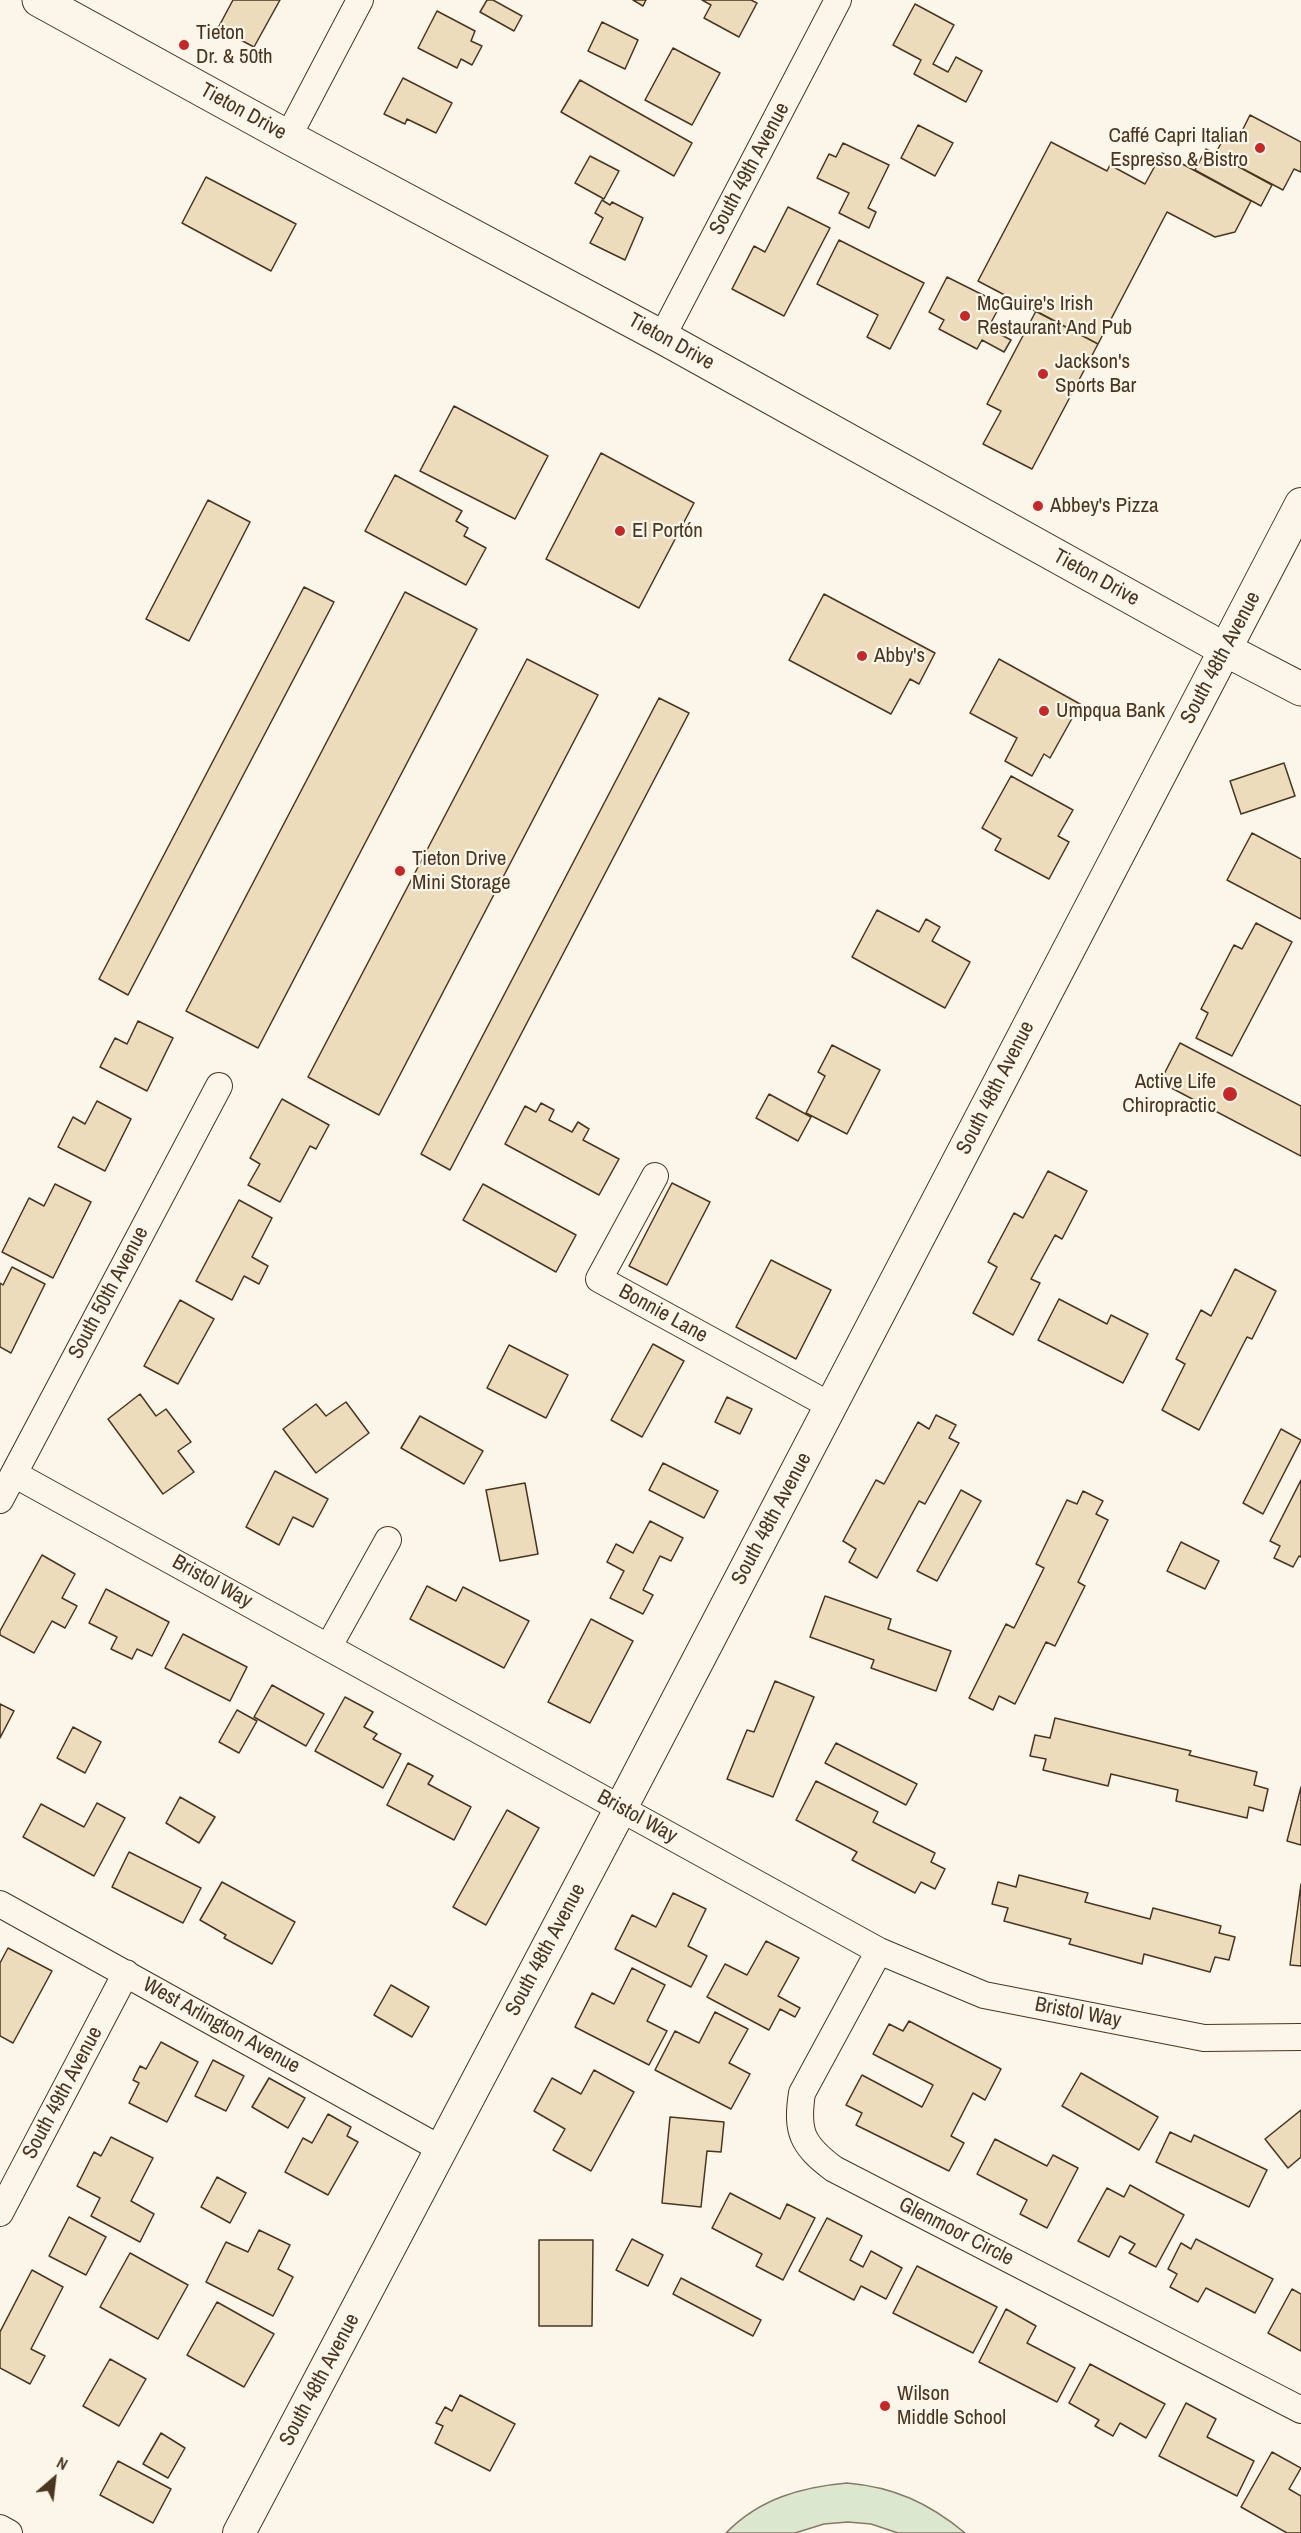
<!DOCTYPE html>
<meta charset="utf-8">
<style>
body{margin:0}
#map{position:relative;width:1301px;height:2533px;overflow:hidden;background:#fbf6e9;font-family:"Archivo Narrow",sans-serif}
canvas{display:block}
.north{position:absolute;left:24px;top:2449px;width:60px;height:60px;-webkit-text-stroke:4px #fbf6e9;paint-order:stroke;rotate:28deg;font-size:16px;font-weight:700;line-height:24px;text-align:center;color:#4a3520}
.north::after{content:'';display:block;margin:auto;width:21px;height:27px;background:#4a3520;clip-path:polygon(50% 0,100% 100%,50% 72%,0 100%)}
</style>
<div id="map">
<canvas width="1301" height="2533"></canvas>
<div class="north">N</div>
</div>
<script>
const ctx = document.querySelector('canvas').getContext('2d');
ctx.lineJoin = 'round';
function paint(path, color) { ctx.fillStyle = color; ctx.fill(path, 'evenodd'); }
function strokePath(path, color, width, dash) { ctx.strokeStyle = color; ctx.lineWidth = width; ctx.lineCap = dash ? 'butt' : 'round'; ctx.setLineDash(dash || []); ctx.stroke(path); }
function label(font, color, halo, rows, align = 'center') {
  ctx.font = font + ' "Archivo Narrow",sans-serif'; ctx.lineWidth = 4.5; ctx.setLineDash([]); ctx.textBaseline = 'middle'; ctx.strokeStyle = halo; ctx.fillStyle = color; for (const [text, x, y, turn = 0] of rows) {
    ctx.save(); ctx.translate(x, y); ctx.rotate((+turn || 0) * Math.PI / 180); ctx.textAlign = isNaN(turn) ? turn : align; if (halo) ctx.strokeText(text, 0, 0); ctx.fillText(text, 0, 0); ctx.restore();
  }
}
const green = new Path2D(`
 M847,2483C894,2487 929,2503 965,2533H898L871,2524L848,2522L824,2524L795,2533H726C759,2499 801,2487 847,2483Z`);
const building = new Path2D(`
 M233,0H280L254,47L218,28Z
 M487,0H493L522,16L514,31L480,12Z
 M633,0H646L643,6Z
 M702,0H751L757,3L739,37L704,18L711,5Z
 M915,4L954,25L933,64L948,72L956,57L982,71L966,102L914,74L921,60L893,45Z
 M437,11L475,31L471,41L482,46L472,65L461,59L457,68L418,48Z
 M602,22L638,40L625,69L588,51Z
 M673,48L720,73L692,125L645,100Z
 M403,78L452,103L436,133L407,119L405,124L384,114Z
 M580,80L692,143L674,176L561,112Z
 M1250,115L1301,142V172L1294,169L1283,190L1215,154L1227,133L1238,139Z
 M918,125L953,143L935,176L901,158Z
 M1051,142L1107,171L1110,165L1145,184L1162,153L1251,201L1235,232L1215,237L1167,212L1098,344L978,281Z
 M843,143L889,165L868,208L876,212L869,228L839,213L849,193L817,178L829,154L836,157Z
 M1206,149L1272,185L1261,206L1195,170Z
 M590,156L619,171L604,199L575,183Z
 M206,177L296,224L271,271L182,223Z
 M602,200L610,205L612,202L643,218L625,260L590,243L603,218L595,213Z
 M788,207L830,228L784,316L732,289L754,246L765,252Z
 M839,240L924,283L890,349L867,337L878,315L817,284Z
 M947,277L1001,304L988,328L1011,340L1004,352L982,340L977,349L939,329L944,320L929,312Z
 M1036,311L1098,344L1032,469L983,444L1001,411L987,404Z
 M454,406L548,456L515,519L420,471Z
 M601,453L694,503L639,608L546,559Z
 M395,475L462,511L456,521L468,528L464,536L486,548L466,585L365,531Z
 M208,500L250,522L189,641L146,619Z
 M304,587L334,602L128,995L99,979Z
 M405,592L477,629L258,1048L186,1011Z
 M824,594L935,653L919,684L910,679L891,714L789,660Z
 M527,659L598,695L379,1115L308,1077Z
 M999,659L1080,704L1050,758L1044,754L1032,776L1005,761L1017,738L970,713Z
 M659,698L689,713L450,1170L421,1154Z
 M1284,763L1295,796L1241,814L1230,781Z
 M1011,776L1073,810L1058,836L1069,842L1049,879L995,850L1001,839L982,828Z
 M1252,833L1301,859V919L1227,880Z
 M877,910L919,932L926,919L940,927L932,941L970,962L945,1008L852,957Z
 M1256,923L1292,942L1232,1056L1196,1038L1208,1013L1201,1009L1234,945L1242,949Z
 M138,1021L173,1038L147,1091L100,1067L115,1038L127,1044Z
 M1180,1043L1301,1106V1156L1160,1082Z
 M832,1045L880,1070L847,1134L806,1113L825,1076L818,1072Z
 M769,1094L811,1117L798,1141L756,1118Z
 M282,1099L329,1125L316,1149L310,1146L280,1202L248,1185L260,1164L250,1158Z
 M97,1101L131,1119L105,1171L58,1147L73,1117L85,1124Z
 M541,1103L554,1110L549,1120L572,1132L578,1122L589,1129L583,1140L619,1159L599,1195L505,1144L525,1106L536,1112Z
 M1048,1171L1087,1191L1062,1239L1055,1235L1031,1279L1040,1283L1013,1335L973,1313L997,1267L988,1262L1014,1213L1023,1218Z
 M672,1183L710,1202L667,1285L629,1266Z
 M55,1184L91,1202L53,1278L2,1252L29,1198L44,1206Z
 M483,1184L576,1235L556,1272L463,1220Z
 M239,1200L272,1218L252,1257L268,1266L259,1284L244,1276L232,1300L196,1281Z
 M771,1260L831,1290L796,1359L736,1327Z
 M12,1267L45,1284L11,1353L0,1347V1283L3,1285Z
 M1235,1269L1276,1291L1252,1339L1247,1337L1199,1430L1162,1410L1185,1364L1176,1359L1201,1310L1211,1316Z
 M1059,1299L1107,1324L1111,1315L1148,1334L1123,1383L1038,1340Z
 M180,1300L214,1319L178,1384L144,1366Z
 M653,1344L684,1361L642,1437L611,1420Z
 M509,1345L568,1375L546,1418L487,1388Z
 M140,1394L156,1416L166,1409L191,1442L178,1451L194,1472L163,1494L108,1419Z
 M727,1397L752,1409L740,1434L715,1422Z
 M346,1402L369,1433L316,1473L283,1429L316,1404L326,1416Z
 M936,1415L956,1425L949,1438L959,1443L925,1504L919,1501L877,1578L849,1562L856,1549L843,1541L876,1480L884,1484L918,1422L929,1429Z
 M420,1416L483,1451L464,1484L401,1448Z
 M1281,1429L1301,1440L1263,1514L1243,1503Z
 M663,1463L718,1491L704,1518L649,1490Z
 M275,1471L328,1499L313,1527L293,1517L279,1545L246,1527Z
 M1301,1480V1557L1299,1556L1293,1567L1274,1558L1280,1546L1270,1541Z
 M525,1483L538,1554L500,1561L486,1490Z
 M961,1490L981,1501L937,1581L917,1571Z
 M1083,1491L1103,1501L1096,1514L1108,1520L1078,1582L1085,1586L1055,1646L1046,1642L1015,1704L999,1696L993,1710L969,1698L1006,1624L1014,1628L1044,1568L1036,1564L1067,1500L1077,1504Z
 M650,1521L683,1538L671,1561L660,1556L643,1590L653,1595L643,1614L610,1598L624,1571L607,1562L616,1544L633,1553Z
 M1181,1542L1219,1561L1205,1589L1167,1571Z
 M42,1555L75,1574L62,1598L77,1606L65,1628L52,1621L34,1653L0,1635V1631Z
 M427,1586L456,1601L463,1587L529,1621L504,1668L410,1619Z
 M106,1589L169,1622L152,1656L137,1649L132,1659L111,1649L117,1637L89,1623Z
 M825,1596L891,1619L888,1629L951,1651L936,1691L871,1668L874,1660L810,1637Z
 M591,1619L633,1641L590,1723L548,1702Z
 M183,1634L247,1667L230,1701L165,1668Z
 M775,1681L814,1697L773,1797L727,1779L747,1730L754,1732Z
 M272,1685L324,1714L306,1746L254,1717Z
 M345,1697L373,1712L364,1727L377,1734L373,1739L401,1754L383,1788L315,1751Z
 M0,1704L14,1711L0,1738Z
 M237,1710L257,1721L239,1753L219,1742Z
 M1055,1718L1191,1751L1189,1755L1257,1772L1254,1785L1268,1789L1263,1811L1249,1807L1247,1818L1176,1801L1178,1790L1111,1774L1108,1786L1043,1770L1046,1759L1030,1756L1035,1735L1050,1738Z
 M73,1727L101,1742L85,1773L57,1758Z
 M836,1743L917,1784L906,1805L825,1763Z
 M408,1763L433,1776L428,1784L471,1807L454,1840L387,1805Z
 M816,1781L878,1812L873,1822L935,1853L931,1862L945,1869L935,1889L921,1882L915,1893L852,1860L857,1852L796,1820Z
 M1301,1787V1845L1287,1841Z
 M180,1797L215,1817L199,1843L166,1823Z
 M97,1803L125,1818L94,1876L23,1837L41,1804L84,1827Z
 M507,1810L539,1828L486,1925L453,1907Z
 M129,1852L201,1888L183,1923L112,1887Z
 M1019,1875L1088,1893L1085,1902L1150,1919L1153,1908L1221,1926L1219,1933L1235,1937L1229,1960L1215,1957L1210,1972L1144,1954L1142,1964L1069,1944L1071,1939L1004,1921L1008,1908L992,1904L998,1882L1016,1887Z
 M222,1882L295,1922L272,1964L224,1938L226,1935L200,1920Z
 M1301,1884V1966L1290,1965Z
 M673,1893L706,1909L688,1946L707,1956L691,1987L615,1949L632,1915L656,1927Z
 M766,1941L799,1958L778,1996L800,2008L795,2017L780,2009L769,2030L707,1997L725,1964L747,1975Z
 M8,1948L52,1971L13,2043L0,2036V1963Z
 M632,1968L665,1985L647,2021L667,2031L649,2065L575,2027L592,1993L614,2004Z
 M391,1985L429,2007L412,2037L374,2015Z
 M715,2012L748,2029L729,2063L750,2074L731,2109L655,2070L675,2031L699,2043Z
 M909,2021L1001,2069L985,2100L973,2093L951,2136L964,2143L949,2171L856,2125L862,2113L846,2105L862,2075L922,2107L933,2085L873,2054L889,2024L903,2031Z
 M161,2042L198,2062L167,2122L129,2103L139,2083L133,2080L140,2066L146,2069Z
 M213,2060L244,2076L226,2111L195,2096Z
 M594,2070L634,2092L591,2171L553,2150L565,2129L534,2111L552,2078L581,2094Z
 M1081,2073L1158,2117L1139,2150L1062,2106Z
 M269,2078L305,2098L288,2128L252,2107Z
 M1301,2110V2157L1288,2168L1265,2139Z
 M328,2114L351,2127L347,2136L358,2142L328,2195L285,2172L303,2138L312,2143Z
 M670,2117L724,2122L721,2152L707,2151L701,2207L662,2203Z
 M1170,2132L1191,2142L1194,2135L1267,2170L1249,2207L1156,2162Z
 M111,2137L153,2158L131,2201L154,2214L140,2242L91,2216L100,2198L77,2186L94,2152L101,2156Z
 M995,2139L1047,2166L1053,2155L1078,2168L1047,2228L1020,2214L1027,2200L977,2174Z
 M217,2177L246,2193L230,2223L201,2207Z
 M1130,2185L1184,2215L1156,2267L1129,2253L1135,2244L1120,2236L1109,2257L1078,2241L1107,2188L1124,2197Z
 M730,2193L780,2219L787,2204L815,2218L783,2280L756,2266L762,2254L712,2228Z
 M69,2217L106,2237L86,2275L49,2256Z
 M827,2218L862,2236L850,2260L863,2267L871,2251L902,2268L886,2299L861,2286L854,2300L799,2271Z
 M259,2230L290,2245L278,2269L293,2277L273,2316L206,2282L226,2242L248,2252Z
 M632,2239L663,2255L648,2286L616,2270Z
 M1196,2239L1273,2279L1255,2313L1206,2288L1198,2302L1170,2287L1177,2274L1168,2269L1181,2243L1191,2249Z
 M539,2240H593L592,2326H539Z
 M130,2253L188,2285L158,2339L100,2307Z
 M917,2266L997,2307L973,2353L893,2313Z
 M32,2270L63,2287L31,2349L45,2356L30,2384L0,2368V2332Z
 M681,2278L761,2320L753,2336L673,2294Z
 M1292,2289L1301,2294V2351L1268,2333Z
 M217,2302L274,2334L244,2387L187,2355Z
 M1006,2309L1036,2326L1027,2343L1075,2368L1057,2402L979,2362Z
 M110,2359L146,2379L119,2426L83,2406Z
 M1090,2364L1165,2404L1146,2438L1120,2423L1113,2436L1095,2426L1099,2420L1069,2403Z
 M460,2395L515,2424L490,2471L435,2443L443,2426L436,2423L445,2407L452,2411Z
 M1186,2403L1216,2419L1207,2437L1254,2461L1237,2496L1159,2456Z
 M161,2433L185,2448L168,2478L143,2464Z
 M1272,2452L1301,2468L1289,2489L1301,2496V2533H1287L1241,2507Z
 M118,2461L171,2489L153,2523L100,2495Z`);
const minor = new Path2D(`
 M288,137L360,0
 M662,337L838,0
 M655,1176L599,1279L831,1406
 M14,1474L879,1951L984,1995L1204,2038L1301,2037
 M0,1500L219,1086
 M329,1646L388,1540
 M0,1904L441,2149
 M879,1951L802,2093C796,2132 802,2145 834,2169L1301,2410
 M0,2213L126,1973
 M0,2528L9,2533`);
const tertiary = new Path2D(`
 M239,2533L621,1808L1301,504`);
const secondary = new Path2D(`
 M39,0L288,137L662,337L1226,650L1301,689`);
const markers = [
 [184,45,6,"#c62828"],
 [1260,148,6,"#c62828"],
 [965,316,6,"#c62828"],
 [1043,374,6,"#c62828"],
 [1038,506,6,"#c62828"],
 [620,531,6,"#c62828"],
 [862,656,6,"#c62828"],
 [1044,711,6,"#c62828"],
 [400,871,6,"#c62828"],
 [1230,1094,8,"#c62828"],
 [885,2406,6,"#c62828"]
];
const poiNames = [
 ["Tieton",196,33],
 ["Dr. & 50th",196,57],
 ["Caffé Capri Italian",1248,136,"right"],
 ["Espresso & Bistro",1248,160,"right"],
 ["McGuire's Irish",977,304],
 ["Restaurant And Pub",977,328],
 ["Jackson's",1055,362],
 ["Sports Bar",1055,386],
 ["Abbey's Pizza",1050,506],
 ["El Portón",632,531],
 ["Abby's",874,656],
 ["Umpqua Bank",1056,711],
 ["Tieton Drive",412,859],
 ["Mini Storage",412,883],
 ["Active Life",1216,1082,"right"],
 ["Chiropractic",1216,1106,"right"],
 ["Wilson",897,2394],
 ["Middle School",897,2418]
];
const streetNames = [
 ["Tieton Drive",243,112,29],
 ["South 49th Avenue",750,169,-62],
 ["Tieton Drive",671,342,29],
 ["Tieton Drive",1096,578,29],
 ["South 48th Avenue",1221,658,-62],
 ["South 48th Avenue",996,1088,-63],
 ["South 50th Avenue",109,1293,-62],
 ["Bonnie Lane",663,1314,29],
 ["South 48th Avenue",772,1519,-62],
 ["Bristol Way",212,1582,29],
 ["Bristol Way",637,1817,29],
 ["South 48th Avenue",546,1950,-62],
 ["Bristol Way",1078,2013,11],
 ["West Arlington Avenue",221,2026,29],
 ["South 49th Avenue",63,2093,-62],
 ["Glenmoor Circle",956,2232,27],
 ["South 48th Avenue",320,2380,-62]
];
paint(green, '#dce7d0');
strokePath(green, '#887966', 1.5);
paint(building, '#ecdcbc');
strokePath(building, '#4a3520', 1.5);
strokePath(minor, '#4a3520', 28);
strokePath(tertiary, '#4a3520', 34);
strokePath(secondary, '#4a3520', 35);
strokePath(minor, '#fbf6e9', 26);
strokePath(tertiary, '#fbf6e9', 32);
strokePath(secondary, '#fbf6e9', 33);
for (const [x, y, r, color] of markers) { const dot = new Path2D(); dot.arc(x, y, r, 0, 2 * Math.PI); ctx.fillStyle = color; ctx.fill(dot); strokePath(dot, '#fbf6e9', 2); }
label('21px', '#4a3520', '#fbf6e9', poiNames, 'left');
label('21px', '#4a3520', '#fbf6e9', streetNames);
</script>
